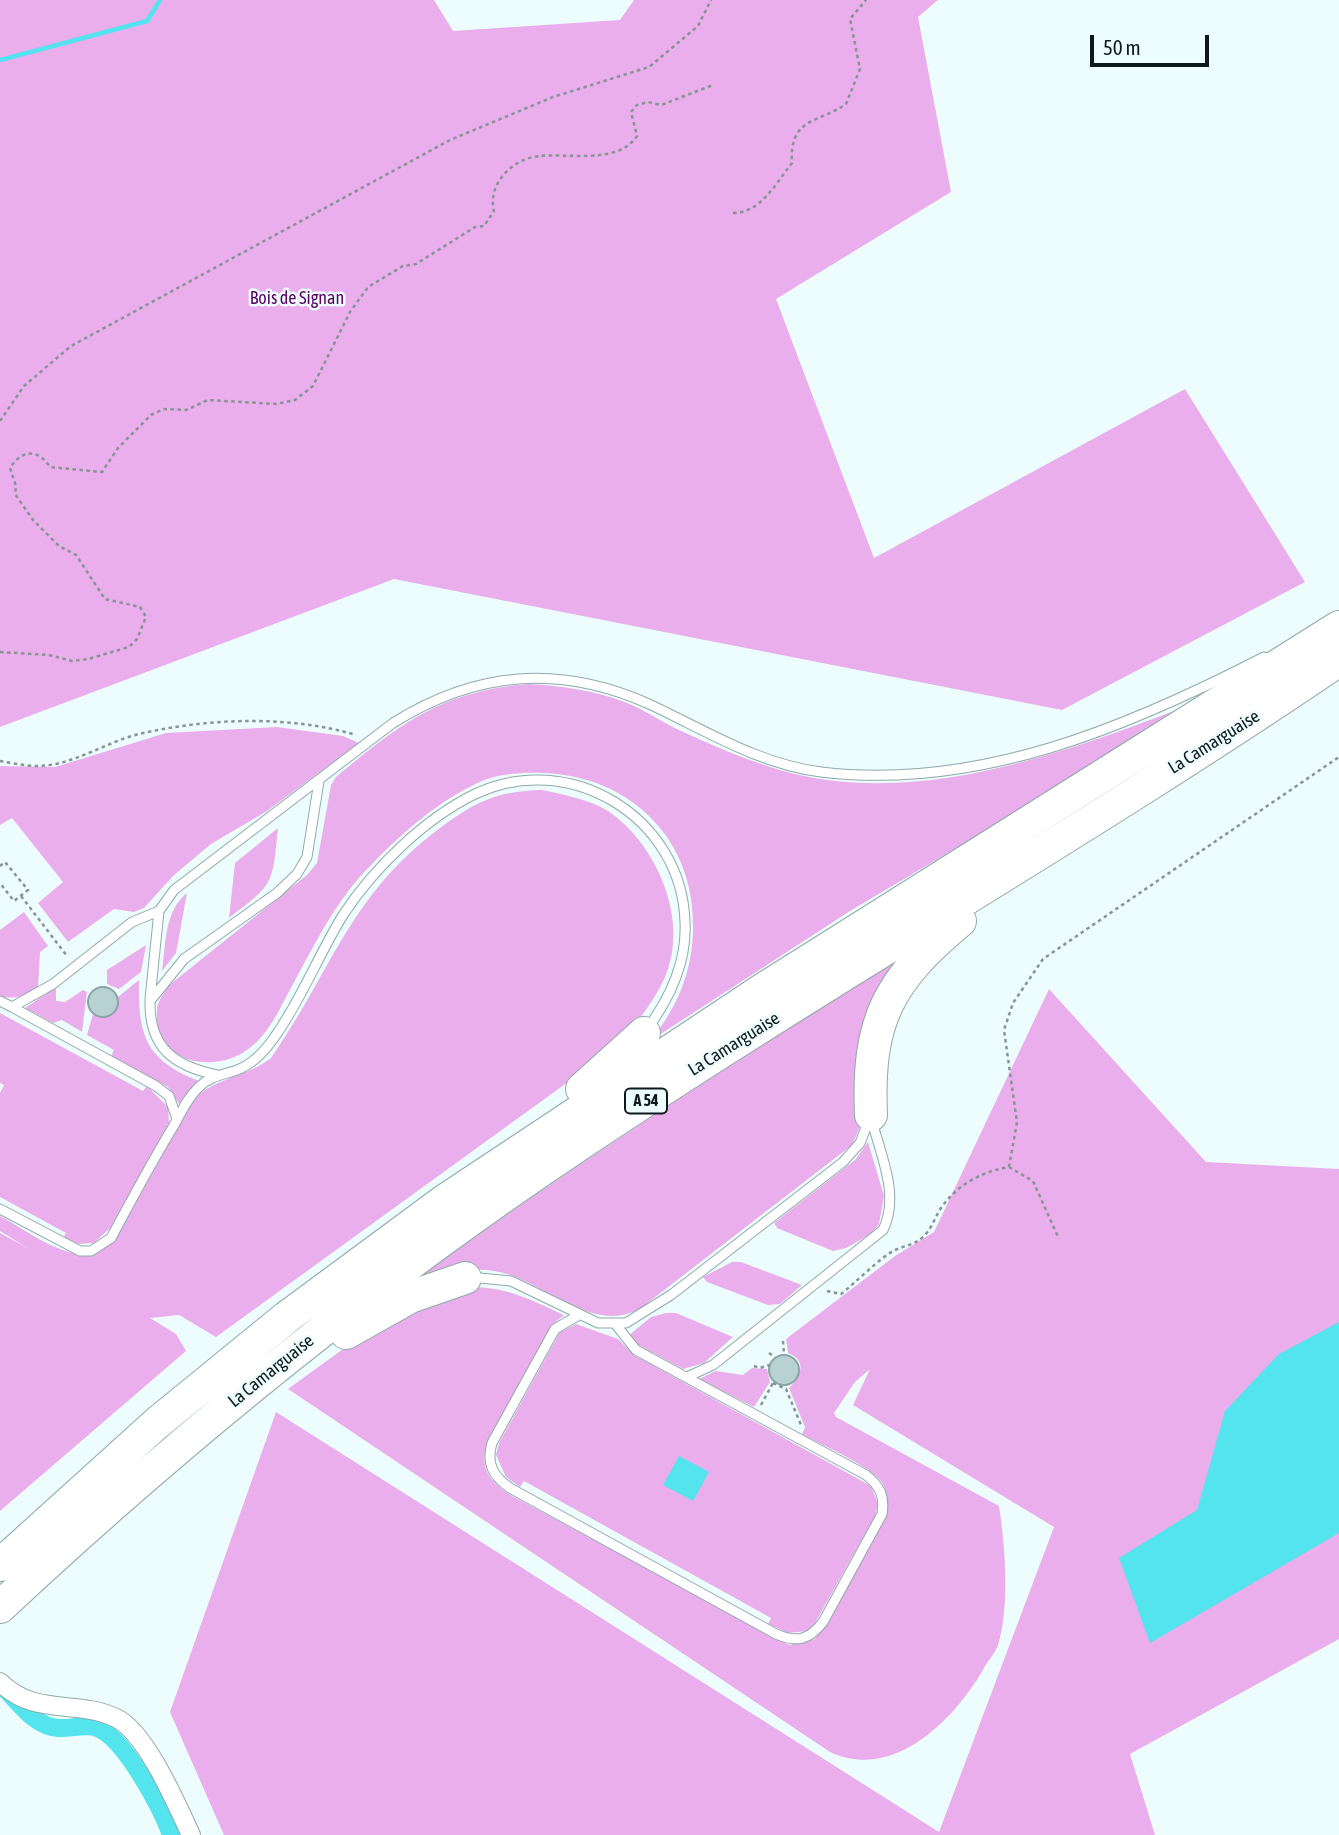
<!DOCTYPE html>
<style>
body{margin:0}
#map{position:relative;width:1339px;height:1835px;overflow:hidden;background:#edfdfe;font-family:"Asap Condensed",sans-serif}
canvas{display:block}
.scale{position:absolute;left:1090px;top:35px;width:119px;height:32px;box-sizing:border-box;border:4px solid #0f1919;border-top:0;padding-left:9px;font-size:21px;line-height:24px;white-space:nowrap;color:#0f1919;-webkit-text-stroke:5px #edfdfe;paint-order:stroke}
</style>
<div id="map">
<canvas width="1339" height="1835"></canvas>
<div class="scale">50 m</div>
</div>
<script>
const ctx = document.querySelector('canvas').getContext('2d');
ctx.lineJoin = 'round';
function paint(path, color) { ctx.fillStyle = color; ctx.fill(path, 'evenodd'); }
function strokePath(path, color, width, dash) { ctx.strokeStyle = color; ctx.lineWidth = width; ctx.lineCap = dash ? 'butt' : 'round'; ctx.setLineDash(dash || []); ctx.stroke(path); }
function label(font, color, halo, rows, align = 'center') {
  ctx.font = font + ' "Asap Condensed",sans-serif'; ctx.lineWidth = 5; ctx.setLineDash([]); ctx.textBaseline = 'middle'; ctx.strokeStyle = halo; ctx.fillStyle = color; for (const [text, x, y, turn = 0] of rows) {
    ctx.save(); ctx.translate(x, y); ctx.rotate((+turn || 0) * Math.PI / 180); ctx.textAlign = isNaN(turn) ? turn : align; if (halo) ctx.strokeText(text, 0, 0); ctx.fillText(text, 0, 0); ctx.restore();
  }
}
const green = new Path2D(`
 M0,0H434L453,31L620,20L634,0H938L918,17L951,192L776,299L874,558L1185,389L1305,582L1062,710L394,579L0,727Z
 M529,684C561,686 592,690 622,701C642,708 660,721 679,730C707,743 737,756 767,766C902,812 1053,757 1179,709L1098,764L850,911L650,1041C677,1008 692,973 693,930C696,841 632,777 545,773C524,772 502,773 482,781C441,799 404,831 373,863C337,898 316,942 292,986C281,1006 270,1032 251,1047C216,1076 152,1064 157,1009C157,1002 165,992 168,986L307,875L317,863L331,785L336,777C401,723 442,691 529,684Z
 M277,727L343,736L359,743L267,811L211,844L173,876L144,908L134,912L114,909L68,942L38,903L63,882L12,818L0,825V766L55,767L166,733Z
 M542,790C565,795 588,799 608,811C657,844 690,921 665,977C651,1008 632,1029 608,1053L216,1337L179,1315L150,1318L176,1334L186,1351L0,1511V1233L29,1249L0,1231V1216C34,1234 82,1276 115,1239L195,1098C217,1077 247,1077 271,1058C330,974 349,897 436,831C473,803 495,791 542,790Z
 M278,828C272,885 275,883 229,918L235,863Z
 M187,893L176,953L162,971C166,944 164,911 187,893Z
 M24,912L48,946L40,952L38,988C25,996 15,1000 0,996V930Z
 M146,945L141,972L119,989L107,984V970Z
 M903,955L861,1109L859,1129L852,1145L641,1308C591,1337 543,1278 494,1271C465,1266 437,1277 409,1284C569,1168 735,1061 903,955Z
 M139,980C138,1035 145,1060 199,1081L179,1104L168,1087L111,1056L114,1050L87,1035L93,1014C107,1022 120,1012 118,997Z
 M56,987V1001L65,1002L83,990L87,992L82,1032L62,1020L53,1023L25,1008Z
 M1049,989L1206,1162L1339,1169V1639L1130,1754L1155,1835H224L170,1712L276,1412L939,1832L1054,1527L853,1405L870,1369L855,1382L834,1413L836,1417L999,1506C1005,1544 1010,1607 998,1645C995,1653 988,1661 984,1668C955,1719 894,1782 830,1752L288,1389L361,1336L470,1287C505,1286 534,1301 564,1315L551,1326L486,1447C479,1471 494,1485 514,1497L789,1645L815,1639L885,1517C887,1506 888,1494 883,1484C872,1466 821,1445 802,1434L805,1427L789,1388C802,1376 807,1360 788,1353L786,1339L895,1256L934,1232Z
 M0,1013L143,1091L147,1086L168,1107L169,1123L110,1228L94,1243L79,1244L63,1238L66,1233L0,1197V1093L4,1085L0,1083Z
 M868,1142L884,1196L879,1224L871,1234L846,1248L833,1251L777,1228L774,1223L855,1160Z
 M732,1262H741L802,1285L780,1304L768,1305L707,1282L703,1277Z
 M666,1313H676L733,1337L704,1363L683,1369L629,1340L628,1336L651,1317Z
 M576,1324L618,1339L634,1355L871,1486L878,1504L875,1516L815,1623L807,1631L788,1633L768,1624L771,1618L524,1481L520,1487L506,1477L496,1455L499,1443L560,1332Z
 M752,1368L767,1369L770,1382L754,1407L699,1379L716,1371L743,1375Z`);
const water = new Path2D(`
 M1339,1322V1533L1150,1643L1119,1558L1197,1510L1225,1411L1279,1354Z
 M679,1456L709,1472L693,1501L663,1485Z`);
const stream = new Path2D(`
 M0,60L147,21L160,0`);
const canal = new Path2D(`
 M7,1691C21,1705 36,1727 58,1728C70,1729 83,1724 95,1727C123,1735 162,1808 171,1835`);
const building = new Path2D(`
 M88 1002a15 15 0 1 1 30 0a15 15 0 1 1-30 0Z
 M769 1370a15 15 0 1 1 30 0a15 15 0 1 1-30 0Z`);
const path = new Path2D(`
 M733,213C761,213 776,183 792,163C789,117 819,123 846,104L860,69L850,19L866,0
 M0,421L24,386L71,346L450,140L553,97L649,67L698,26L711,0
 M0,652L49,655L72,661L88,659L129,647L137,639L146,617L140,607L105,599L76,555L59,546L33,520L15,494L16,486L10,468C21,450 38,448 50,467L102,472L118,448L151,415L164,409L186,410L208,400L276,404L295,400L313,386L350,312L368,287L403,266L416,264L475,227L484,226L494,211C487,185 512,158 540,156C567,153 618,165 637,136L631,112L637,105L648,102L661,105L713,85
 M0,761C12,763 25,766 37,766C72,766 106,742 139,734C208,718 289,715 356,735
 M0,866L5,862L28,890L14,901L0,883
 M21,896L67,956
 M1009,1167L1017,1122L1004,1030L1013,1003L1043,959L1339,757
 M827,1291L841,1294C854,1284 882,1256 895,1250C906,1245 915,1245 924,1236C932,1228 935,1217 941,1208C958,1184 981,1172 1009,1167L1033,1181L1059,1239
 M783,1341L784,1354
 M769,1353L775,1357
 M754,1366L760,1368L770,1365
 M773,1383L786,1389L801,1425
 M761,1405L774,1381`);
const service = new Path2D(`
 M150,999L159,911
 M0,1001L12,1007L53,984L132,922L159,911L174,890L393,723C476,671 559,664 649,704C705,730 758,764 821,772C977,791 1128,727 1264,657
 M12,1007L156,1086L169,1096L177,1119
 M217,1075C174,1066 149,1048 150,1001L184,959L277,893L297,874L307,857L319,781
 M0,1209L80,1251H91L111,1238C131,1201 151,1163 173,1127C181,1113 187,1098 199,1087C210,1076 223,1075 237,1070C253,1064 266,1050 276,1035C302,998 319,954 343,915C374,868 424,819 475,794C569,749 682,817 685,922C687,961 670,998 647,1029
 M470,1277L511,1281L598,1323H626L671,1295L843,1162L860,1143L869,1120
 M579,1315L555,1329L492,1443C486,1464 493,1476 510,1488L776,1634C797,1643 809,1640 823,1622L882,1514C885,1496 880,1486 866,1475L636,1350L616,1325
 M687,1377L713,1365L883,1230C900,1196 881,1156 872,1121`);
const minor = new Path2D(`
 M0,1682C35,1717 76,1699 116,1718C146,1732 177,1805 191,1835`);
const motorway = new Path2D(`
 M582,1089L644,1033
 M871,1115C867,1020 888,981 960,921
 M346,1333L410,1297L465,1278
 M0,1565L157,1423L287,1317L444,1201L762,990L1339,627
 M0,1607C181,1438 373,1282 580,1144C829,977 1091,829 1339,660`);
const shields = [
 [646,1101,42]
];
const shieldNames = [
 ["A 54",646,1101]
];
const parkNames = [
 ["Bois de Signan",297,298]
];
const streetNames = [
 ["La Camarguaise",1214,742,-32],
 ["La Camarguaise",734,1044,-32],
 ["La Camarguaise",271,1371,-39]
];
paint(green, '#e9aeeb');
paint(water, '#53e4ee');
strokePath(stream, '#53e4ee', 4.5);
strokePath(canal, '#53e4ee', 18);
paint(building, '#b8d2d4');
strokePath(building, '#8aa3a5', 2);
strokePath(service, '#8fa9aa', 11);
strokePath(minor, '#8fa9aa', 20);
strokePath(motorway, '#8fa9aa', 34);
strokePath(path, '#869494', 2.5, [3.5, 3.5]);
strokePath(service, '#fff', 9);
strokePath(minor, '#fff', 18);
strokePath(motorway, '#fff', 32);
for (const [x, y, w] of shields) { const box = new Path2D(); box.roundRect(x - w / 2, y - 12.5, w, 25, 5); ctx.fillStyle = '#edfdfe'; ctx.fill(box); strokePath(box, '#0f1919', 2); }
label('bold 16px', '#0f1919', null, shieldNames);
label('18px', '#5a045f', '#edfdfe', parkNames);
label('18px', '#0f1919', '#edfdfe', streetNames);
</script>
